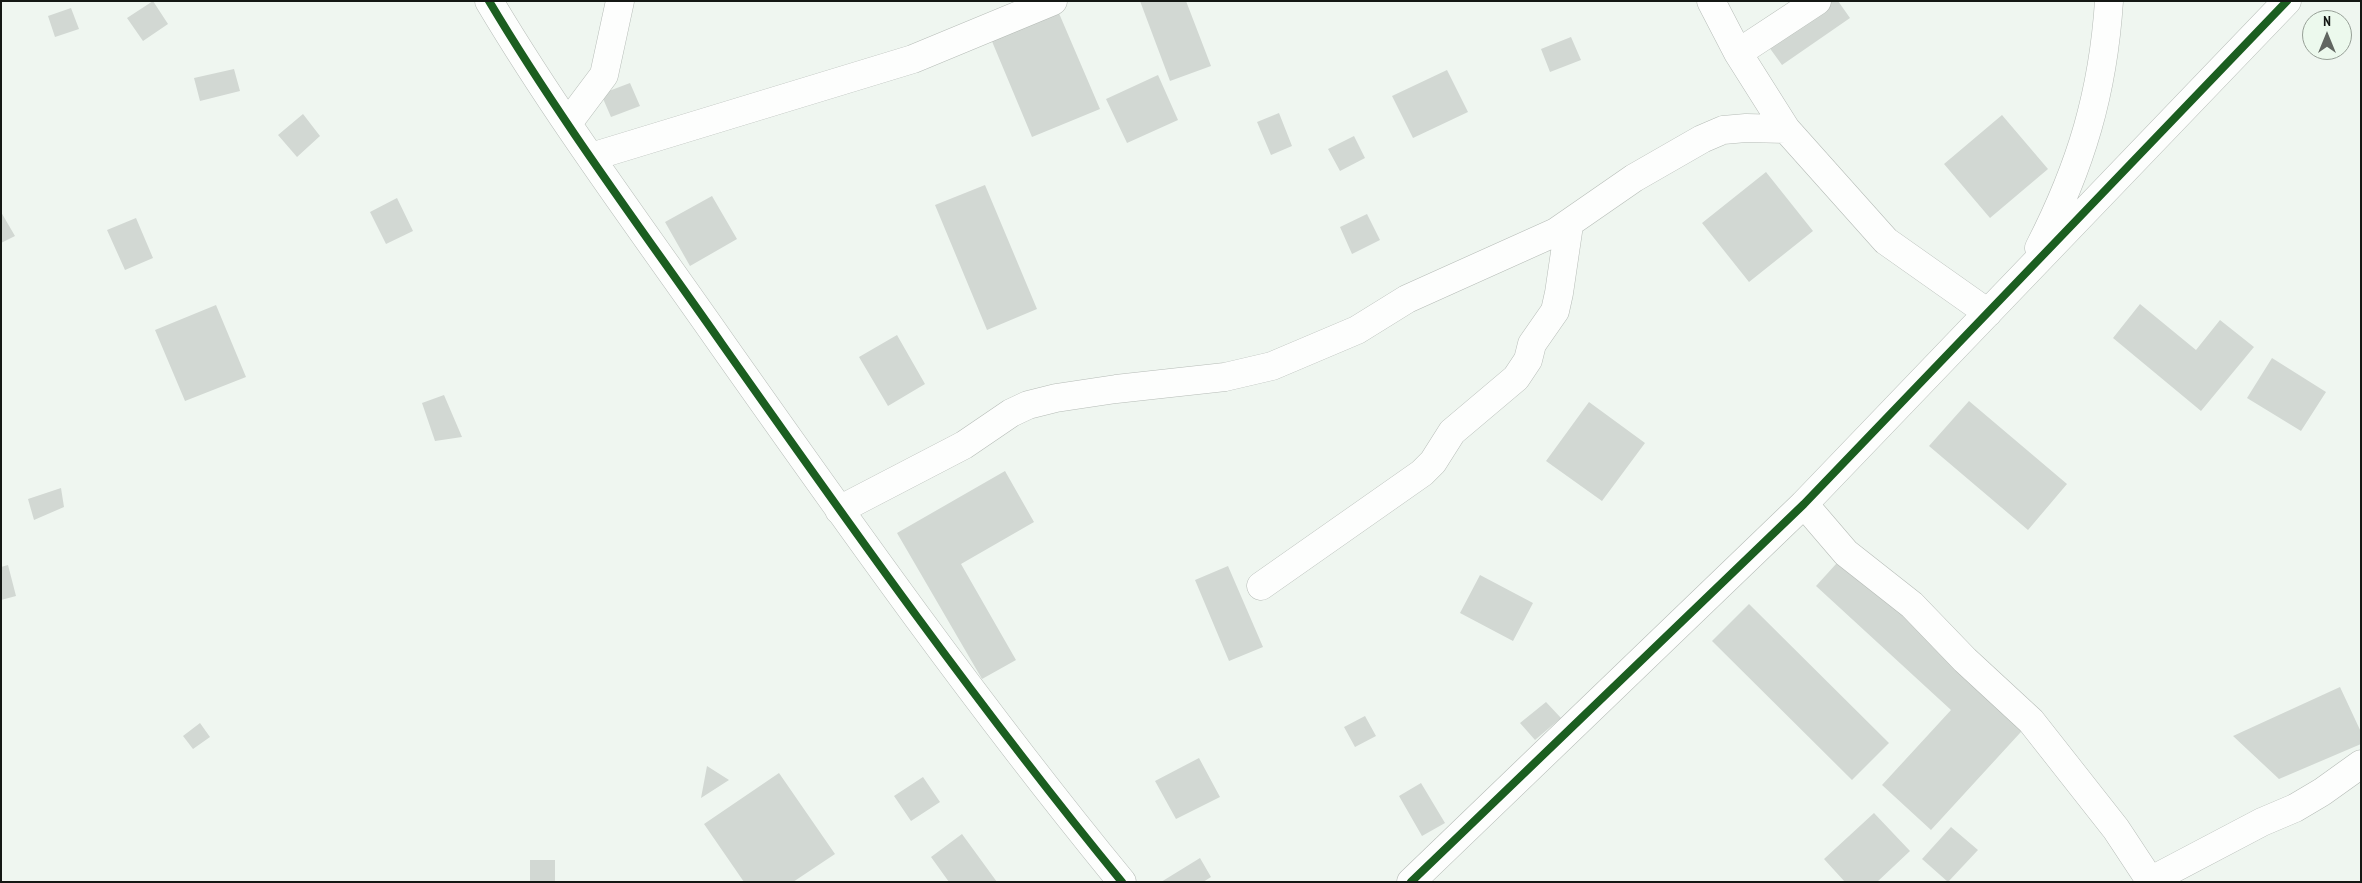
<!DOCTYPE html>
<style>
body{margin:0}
#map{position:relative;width:2362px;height:883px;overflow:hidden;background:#eff6f0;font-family:"PT Sans Narrow",sans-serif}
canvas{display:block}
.frame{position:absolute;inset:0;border:2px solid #141814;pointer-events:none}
.north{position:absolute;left:2302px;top:10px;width:50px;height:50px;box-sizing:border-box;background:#ecf9ed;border:1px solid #969f96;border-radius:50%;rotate:0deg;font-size:14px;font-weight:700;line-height:20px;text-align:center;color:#141814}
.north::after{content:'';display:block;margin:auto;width:18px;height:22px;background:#616661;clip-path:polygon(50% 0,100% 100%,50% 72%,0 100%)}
</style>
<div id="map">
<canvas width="2362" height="883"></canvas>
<div class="frame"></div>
<div class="north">N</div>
</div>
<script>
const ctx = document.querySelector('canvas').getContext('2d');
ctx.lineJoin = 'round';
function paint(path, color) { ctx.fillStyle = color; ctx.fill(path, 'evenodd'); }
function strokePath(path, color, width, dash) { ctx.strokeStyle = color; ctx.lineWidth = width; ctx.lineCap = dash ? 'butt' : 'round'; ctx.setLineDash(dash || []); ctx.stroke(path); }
const building = new Path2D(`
 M153,1L168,24L143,41L127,18Z
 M1140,1H1186L1211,66L1170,81Z
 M1824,1H1838L1850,18L1782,65L1766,43Z
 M71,8L79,29L55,37L48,16Z
 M1058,11L1100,109L1032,137L991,39Z
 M1571,37L1581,60L1550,72L1541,49Z
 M234,69L240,91L200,101L194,78Z
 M1447,70L1468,112L1413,138L1392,96Z
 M1158,75L1178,120L1127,143L1106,99Z
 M630,83L640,106L611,117L601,94Z
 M1279,113L1292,146L1271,155L1257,122Z
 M303,114L320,136L297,157L278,135Z
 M2002,115L2048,169L1990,218L1944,164Z
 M1354,136L1365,158L1340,171L1328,149Z
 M1766,172L1813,231L1749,282L1702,223Z
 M985,185L1037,309L987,330L935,205Z
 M712,196L737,239L690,266L665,222Z
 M397,198L413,231L386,244L370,212Z
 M1,212L15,236L1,243Z
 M1367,214L1380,240L1352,254L1340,227Z
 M136,218L153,258L125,270L107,230Z
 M2140,304L2196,350L2220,320L2254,347L2201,411L2113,338Z
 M216,305L246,377L185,401L155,330Z
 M897,335L925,384L888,406L859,357Z
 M2272,358L2326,392L2301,431L2247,398Z
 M444,395L462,437L435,441L422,403Z
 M1969,401L2067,484L2028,530L1929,446Z
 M1589,402L1645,443L1602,501L1546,461Z
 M1005,471L1034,522L961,564L1016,660L982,679L897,533Z
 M61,488L64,507L34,520L28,499Z
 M1846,553L2031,721L1931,830L1882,785L1951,710L1816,586Z
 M8,565L16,596L1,600V567Z
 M1228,566L1263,647L1229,661L1195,580Z
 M1480,575L1533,603L1513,641L1460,613Z
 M1749,604L1889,743L1852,780L1712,641Z
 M2340,687L2361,732V744L2279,779L2233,736Z
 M1546,702L1561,718L1535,740L1520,723Z
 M1365,716L1376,736L1355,747L1344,727Z
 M200,723L210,737L193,749L183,736Z
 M1199,758L1220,797L1176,819L1155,781Z
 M707,766L729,780L701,798Z
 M779,773L835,854L793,882H744L704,824Z
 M923,777L940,802L911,821L894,796Z
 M1421,783L1445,823L1422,836L1399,796Z
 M1874,813L1910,851L1877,882H1845L1824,859Z
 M1951,827L1978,850L1948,882L1922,859Z
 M962,834L997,882H949L931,857Z
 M1200,858L1211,877L1203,882H1161Z
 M530,860H555V882H530Z`);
const minor = new Path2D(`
 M489,1C560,120 643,231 722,344C851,527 980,709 1122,882
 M1711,1L1738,53L1786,129L1886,241L1988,313
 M1738,53L1817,1
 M568,123L604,75L620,1
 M591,157L913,59L1053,1
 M2039,248C2081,166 2103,93 2109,1
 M1804,504L1846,553L1912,605L1965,660L2031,721L2116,829L2151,882
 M839,510L964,445L1011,413L1028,405L1056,398L1116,389L1225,377L1272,366L1357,330L1407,299L1556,232L1634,178L1702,139L1723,130L1746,128L1786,129
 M1261,586L1422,473L1433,462L1452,432L1516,378L1528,360L1532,344L1555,311L1559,293L1569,225
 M1411,882L1804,504L2287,1
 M2148,882L2262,822L2295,808L2322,792L2361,764`);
const cycleway = new Path2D(`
 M489,1C560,120 643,231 722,344C851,527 980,709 1122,882
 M1411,882L1804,504L2287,1`);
paint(building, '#d2d8d3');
strokePath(minor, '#b5bbb6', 29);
strokePath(minor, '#fdfefd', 28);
strokePath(cycleway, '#1b5e20', 8);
</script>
